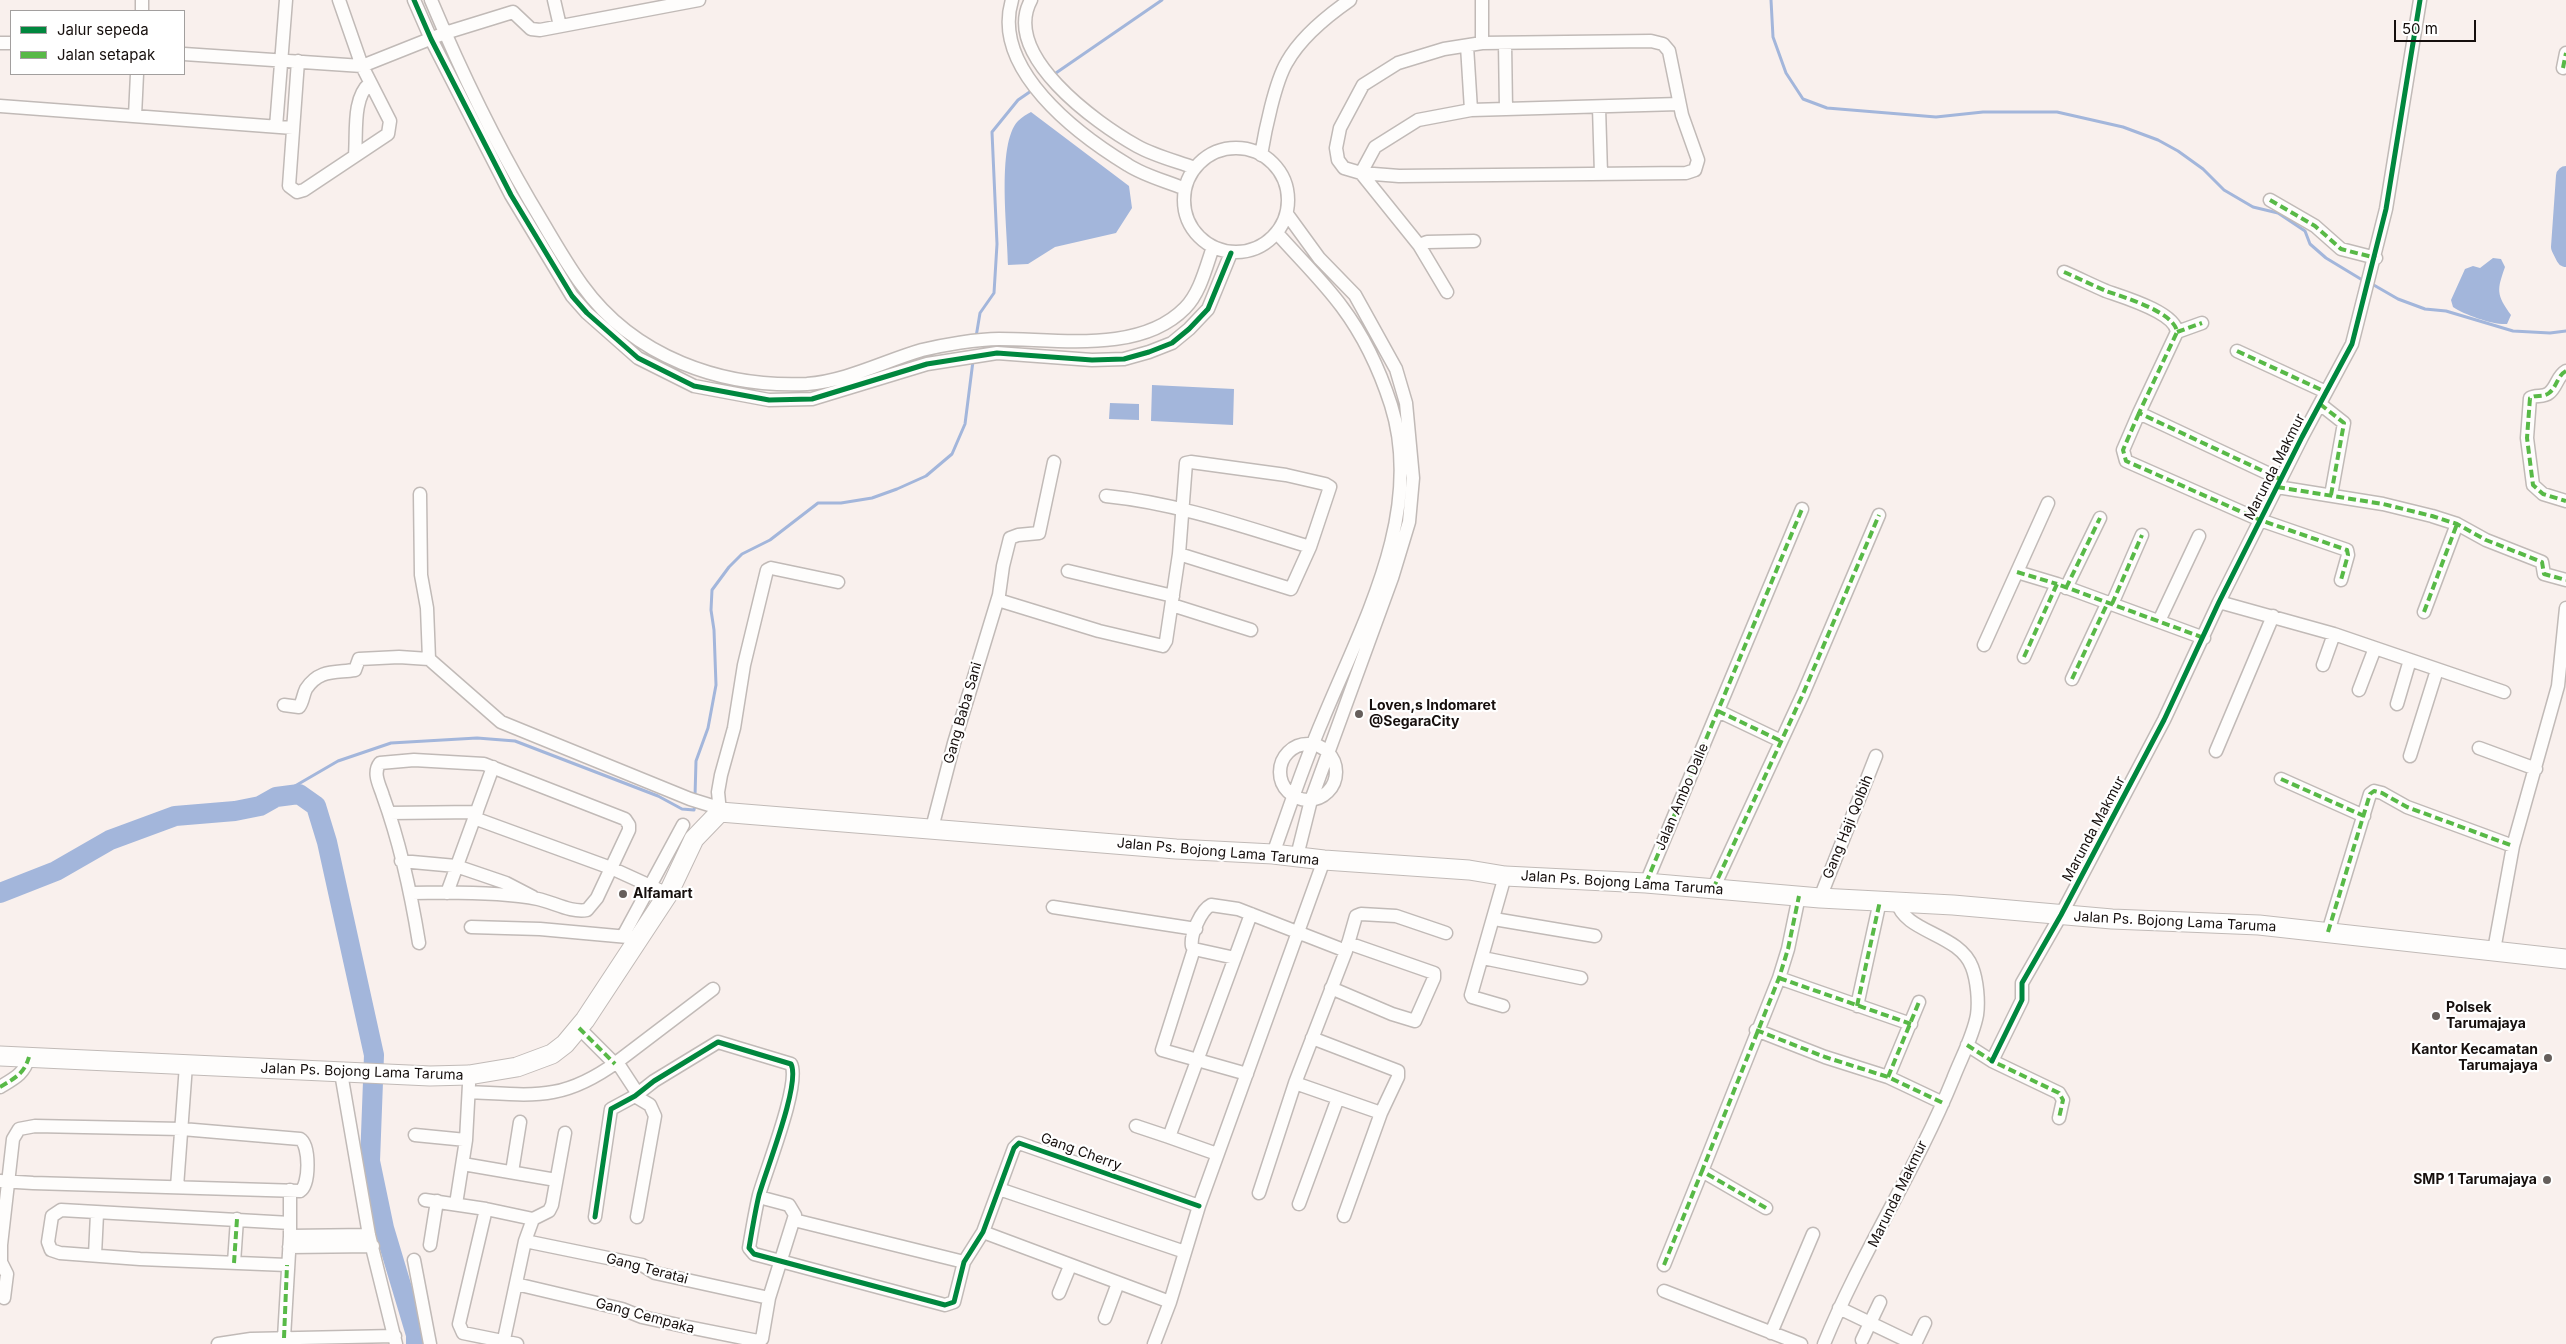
<!DOCTYPE html>
<style>
body{margin:0}
#map{position:relative;width:2566px;height:1344px;overflow:hidden;background:#f9f0ed;font-family:Inter,sans-serif}
canvas{display:block}
.legend{position:absolute;left:10px;top:10px;width:175px;height:65px;box-sizing:border-box;background:#fff;border:1px solid #a29f9e;margin:0;padding:6px 9px;list-style:none;font-size:15px;color:#160f0d}
.legend li{display:flex;align-items:center;gap:10px;height:25px}
.legend b{width:25px;border:1px solid #a29f9e}
.scale{position:absolute;left:2394px;top:20px;width:82px;height:22px;box-sizing:border-box;border:2px solid #160f0d;border-top:0;padding-left:6px;font-size:15px;line-height:18px;white-space:nowrap;color:#160f0d;-webkit-text-stroke:4px #fff;paint-order:stroke}
</style>
<div id="map">
<canvas width="2566" height="1344"></canvas>
<ul class="legend">
<li><b style="height:6px;background:#00873e"></b>Jalur sepeda</li>
<li><b style="height:6px;background:#58b947"></b>Jalan setapak</li>
</ul>
<div class="scale">50 m</div>
</div>
<script>
const ctx = document.querySelector('canvas').getContext('2d');
ctx.lineJoin = 'round';
function paint(path, color) { ctx.fillStyle = color; ctx.fill(path, 'evenodd'); }
function strokePath(path, color, width, dash) { ctx.strokeStyle = color; ctx.lineWidth = width; ctx.lineCap = dash ? 'butt' : 'round'; ctx.setLineDash(dash || []); ctx.stroke(path); }
function label(font, color, halo, rows, align = 'center') {
  ctx.font = font + ' Inter,sans-serif'; ctx.lineWidth = 4.5; ctx.setLineDash([]); ctx.textBaseline = 'middle'; ctx.strokeStyle = halo; ctx.fillStyle = color; for (const [text, x, y, turn = 0] of rows) {
    ctx.save(); ctx.translate(x, y); ctx.rotate((+turn || 0) * Math.PI / 180); ctx.textAlign = isNaN(turn) ? turn : align; if (halo) ctx.strokeText(text, 0, 0); ctx.fillText(text, 0, 0); ctx.restore();
  }
}
const water = new Path2D(`
 M1031,112L1129,186L1132,208L1116,233L1055,247L1028,264L1008,265C1008,233 996,144 1018,121C1022,117 1027,114 1031,112Z
 M2493,258L2501,259L2505,267C2497,290 2496,294 2511,315L2507,324C2493,325 2465,315 2453,307L2451,300L2465,269L2473,266L2480,268Z
 M1152,385L1234,389L1233,425L1151,421Z
 M1110,403L1139,404V420L1109,419Z`);
const stream = new Path2D(`
 M1771,0L1773,37L1786,73L1803,99L1827,108L1936,117L1983,112H2057L2123,127L2158,140L2178,151L2203,169L2224,190L2253,207L2278,213L2305,231L2310,244L2326,258L2364,281
 M1053,75L1162,0
 M2372,284L2398,299L2425,309L2446,311L2513,331L2550,333L2566,331
 M976,337L980,313L994,293L997,244L992,132L1018,100L1034,89
 M695,796L696,761L708,728L716,685L714,630L711,610L712,590L729,567L742,554L770,540L818,503H841L872,498L897,489L926,476L952,454L965,424L973,361
 M276,797L338,761L391,743L477,738L515,741L658,796L682,809L694,810L695,805`);
const river = new Path2D(`
 M2566,176L2561,247L2566,257
 M0,893L56,871L110,840L175,816L235,811L260,806L276,797L299,794L316,806L327,842L374,1055L370,1161L384,1228L416,1335V1344`);
const street = new Path2D(`
 M414,0L431,39L511,195L572,296L587,313L638,358L694,386L769,400L812,399L927,364L997,353L1092,360L1124,359L1149,352L1172,343L1189,329L1208,309L1231,253
 M431,0C460,69 492,136 530,201C547,229 563,259 582,285C634,357 721,388 807,384C847,381 884,361 922,350C943,345 977,339 999,339C1057,339 1140,354 1185,308C1200,293 1206,267 1213,247
 M554,0L560,26
 M1012,0C991,69 1077,134 1128,165C1145,176 1166,181 1185,189
 M1031,0C1001,55 1096,123 1137,146C1155,156 1176,161 1195,168
 M1482,0V43
 M142,11V0
 M1651,41L1663,44L1669,51L1682,115L1698,160L1695,170L1686,173L1399,176L1361,173L1344,168L1338,160L1336,148L1340,128L1363,85L1398,63L1444,49L1482,43Z
 M0,43H11
 M1505,43L1506,109
 M1467,46L1471,110
 M184,54L362,66L445,33L513,12L531,29L540,30L699,0
 M298,61L289,186L297,192L304,190L388,134L390,121L362,66L339,0
 M2563,68L2566,53
 M0,106L293,128
 M1599,107L1601,174
 M135,116L137,74
 M276,127L286,0
 M1184 200a52 52 0 1 1 104 0a52 52 0 1 1-104 0Z
 M355,155C357,133 352,98 370,83
 M1261,155C1265,131 1275,82 1287,62C1301,37 1327,16 1350,0
 M2270,200L2315,226L2341,249L2376,258
 M1287,214L1319,258L1355,295L1396,369L1406,403L1413,478L1409,522L1392,578L1311,800L1299,848L1300,858
 M1419,245L1427,242L1474,241
 M2064,272C2078,278 2092,285 2106,291C2123,297 2175,312 2177,332L2139,413L2280,479
 M1447,292L1419,245L1361,173L1375,147L1418,120L1471,110L1679,104
 M2177,332L2202,323
 M2237,351L2326,392
 M2566,371C2557,376 2557,387 2549,393C2543,398 2536,394 2530,398L2527,438L2533,485L2543,494L2566,501
 M2320,404L2344,423L2331,495
 M2139,413L2123,450L2126,461L2260,520L2347,550L2348,555L2341,580
 M2277,487L2383,504L2432,516L2457,524L2486,540L2542,562L2544,574L2566,580
 M420,494L421,575L427,608L429,659L501,722L690,799L719,808
 M1106,496C1176,503 1242,526 1310,547
 M1068,571L1173,596
 M2017,572L2057,584
 M2066,588L2100,518
 M998,600L1099,631L1163,646L1166,641L1179,554L1186,463L1191,462L1286,475L1325,484L1330,487L1310,547L1291,589L1179,554
 M2219,602L2334,634L2504,692
 M2112,604L2142,535
 M1172,605L1251,630
 M2424,612L2457,524
 M2159,621L2199,536
 M1984,645L2048,503
 M2024,657L2057,584L2204,638
 M2323,665L2334,634
 M2072,679L2108,602
 M2359,690L2375,648
 M2397,704L2410,660
 M284,705L299,707C303,702 303,695 306,689C319,669 335,673 355,670L359,659L399,657L429,659
 M1718,711L1781,741
 M1280 772a28 28 0 1 1 56 0a28 28 0 1 1-56 0Z
 M2479,748L2536,769
 M2216,751L2273,616
 M2410,756L2437,670
 M2281,779L2364,816
 M720,812L718,792L721,775L734,728L744,665L767,570L771,568L838,582
 M389,813L477,812
 M474,818L611,868L668,894
 M932,828L954,743L999,595L1003,566L1010,538L1018,535L1039,533L1054,462
 M1273,854C1289,809 1304,763 1323,719C1363,622 1425,512 1391,405C1380,371 1363,335 1342,307C1323,281 1298,257 1277,233
 M401,861L456,866L506,883L533,897
 M1646,883L1802,509
 M1713,889L1803,694L1879,515
 M411,893C449,892 501,892 538,899C553,902 571,913 587,910L597,898L629,830V825L625,819L484,764L414,760L380,763C372,773 380,786 383,796C400,843 411,893 419,943
 M447,893L493,767
 M1820,898L1876,756
 M1053,907L1196,929
 M1494,919L1595,936
 M471,927L540,929L639,938
 M2328,932L2370,794L2374,791L2382,793L2407,807L2513,846
 M623,936L683,825
 M1194,949L1162,1050L1247,1074
 M2494,950L2513,846L2558,686L2566,608
 M1235,958L1194,949L1192,946C1190,935 1201,910 1211,905L1238,909L1346,951
 M1483,958L1581,978
 M1779,978L1911,1024
 M1331,988L1392,1014L1415,1021L1434,978V973L1348,943
 M1503,1006L1472,997L1471,995L1505,876
 M1857,1006L1880,901
 M579,1028L615,1064
 M1756,1030L1825,1057L1888,1077L1943,1103
 M1312,1038L1398,1071V1077L1381,1113
 M1967,1045L1992,1061L2059,1093L2063,1100L2059,1118
 M1992,1061L2022,1000V983L2061,915L2164,720L2219,602L2302,437L2352,344L2386,209L2420,0
 M341,1073L369,1235L396,1344
 M1888,1077L1919,1002
 M1295,1083L1338,1098L1299,1204
 M0,1087C15,1078 24,1074 29,1057
 M469,1092C533,1095 562,1102 617,1062
 M638,1094L617,1062L713,989
 M635,1096L650,1105L655,1116L637,1217
 M1338,1098L1381,1113L1344,1216
 M1136,1126L1169,1137
 M415,1135L466,1140
 M1217,1154L1169,1137L1251,914
 M463,1164L556,1180
 M512,1172L520,1122
 M0,1181L33,1183L300,1191C310,1185 310,1145 300,1139L182,1129L35,1126L19,1129L13,1139L1,1245V1262L7,1274L4,1298
 M177,1187L186,1065
 M999,1189L1185,1252
 M1259,1193L1295,1083L1346,951L1356,916L1361,914L1396,916L1446,933
 M425,1200L486,1209L533,1219
 M456,1204L466,1140L469,1084
 M1766,1208L1702,1171L1779,978L1788,949L1799,896
 M486,1209L459,1324L463,1333L517,1344
 M595,1217L611,1109L635,1096L654,1081L718,1042L791,1064C801,1083 766,1170 759,1195C755,1212 752,1230 749,1248L754,1254L945,1305L954,1302L964,1262L983,1232L1014,1148L1019,1143L1199,1206
 M794,1220L964,1262
 M983,1232L1170,1302
 M290,1236L369,1235
 M525,1241L642,1265L655,1273L769,1298
 M430,1245L437,1201
 M289,1247L373,1246
 M95,1255L97,1214
 M414,1260L430,1344
 M234,1263L237,1219
 M287,1265L140,1259L60,1253L51,1250L48,1242L52,1216L61,1210L290,1223
 M1664,1265L1702,1171
 M516,1284L622,1309L642,1317L683,1326L758,1341L762,1339L769,1298L795,1215L789,1205L759,1197
 M1664,1291L1801,1344
 M1059,1293L1070,1266
 M1839,1308L1914,1344
 M1105,1318L1118,1283
 M1771,1333L1813,1234
 M284,1338L290,1236V1190
 M1862,1340L1880,1302
 M218,1344L251,1339L395,1336
 M503,1344L525,1241L533,1219L549,1211L552,1205L565,1133
 M1154,1344L1170,1302L1199,1206L1324,860
 M1824,1344C1861,1253 1916,1170 1953,1079C1961,1058 1973,1037 1977,1015C1979,1001 1977,980 1972,967C1959,933 1905,933 1897,902
 M1915,1344L1925,1323`);
const primary = new Path2D(`
 M0,1056L430,1076L469,1075L517,1067L552,1054L565,1044L585,1020L668,894L694,839L720,812L1176,849L1273,854L1324,860L1469,870L1505,876L1646,883L1820,898L1953,905L2112,919L2259,925L2566,959`);
const quiet = new Path2D(`
 M2563,68L2566,53
 M2270,200L2315,226L2341,249L2376,258
 M2064,272C2078,278 2092,285 2106,291C2123,297 2175,312 2177,332L2139,413L2280,479
 M2177,332L2202,323
 M2237,351L2326,392
 M2566,371C2557,376 2557,387 2549,393C2543,398 2536,394 2530,398L2527,438L2533,485L2543,494L2566,501
 M2320,404L2344,423L2331,495
 M2139,413L2123,450L2126,461L2260,520L2347,550L2348,555L2341,580
 M2277,487L2383,504L2432,516L2457,524L2486,540L2542,562L2544,574L2566,580
 M2017,572L2057,584
 M2066,588L2100,518
 M2112,604L2142,535
 M2424,612L2457,524
 M2024,657L2057,584L2204,638
 M2072,679L2108,602
 M1718,711L1781,741
 M2281,779L2364,816
 M1646,883L1802,509
 M1713,889L1803,694L1879,515
 M2328,932L2370,794L2374,791L2382,793L2407,807L2513,846
 M1779,978L1911,1024
 M1857,1006L1880,901
 M579,1028L615,1064
 M1756,1030L1825,1057L1888,1077L1943,1103
 M1967,1045L1992,1061L2059,1093L2063,1100L2059,1118
 M1888,1077L1919,1002
 M0,1087C15,1078 24,1074 29,1057
 M1766,1208L1702,1171L1779,978L1788,949L1799,896
 M234,1263L237,1219
 M1664,1265L1702,1171
 M284,1338L287,1265`);
const cycleway = new Path2D(`
 M414,0L431,39L511,195L572,296L587,313L638,358L694,386L769,400L812,399L927,364L997,353L1092,360L1124,359L1149,352L1172,343L1189,329L1208,309L1231,253
 M1992,1061L2022,1000V983L2061,915L2164,720L2219,602L2302,437L2352,344L2386,209L2420,0
 M595,1217L611,1109L635,1096L654,1081L718,1042L791,1064C801,1083 766,1170 759,1195C755,1212 752,1230 749,1248L754,1254L945,1305L954,1302L964,1262L983,1232L1014,1148L1019,1143L1199,1206`);
const markers = [
 [1359,714,5,"#655e5b"],
 [623,894,5,"#655e5b"],
 [2436,1016,5,"#655e5b"],
 [2548,1058,5,"#655e5b"],
 [2547,1180,5,"#655e5b"]
];
const streetNames = [
 ["Marunda Makmur",2275,467,-63],
 ["Gang Baba Sani",963,713,-74],
 ["Jalan Ambo Dalle",1682,797,-67],
 ["Gang Haji Qolbih",1848,827,-68],
 ["Marunda Makmur",2094,829,-62],
 ["Jalan Ps. Bojong Lama Taruma",1218,852,5],
 ["Jalan Ps. Bojong Lama Taruma",1622,883,4],
 ["Jalan Ps. Bojong Lama Taruma",2175,922,3],
 ["Jalan Ps. Bojong Lama Taruma",362,1072,2],
 ["Gang Cherry",1081,1152,20],
 ["Marunda Makmur",1898,1194,-64],
 ["Gang Teratai",647,1269,15],
 ["Gang Cempaka",645,1316,15]
];
const poiNames = [
 ["Loven,s Indomaret",1369,706],
 ["@SegaraCity",1369,722],
 ["Alfamart",633,894],
 ["Polsek",2446,1008],
 ["Tarumajaya",2446,1024],
 ["Kantor Kecamatan",2538,1050,"right"],
 ["Tarumajaya",2538,1066,"right"],
 ["SMP 1 Tarumajaya",2537,1180,"right"]
];
paint(water, '#a3b6db');
strokePath(stream, '#a3b6db', 3);
strokePath(river, '#a3b6db', 20);
strokePath(street, '#c1bab7', 15);
strokePath(primary, '#c1bab7', 21);
strokePath(street, '#fefdfc', 12);
strokePath(primary, '#fefdfc', 19);
strokePath(quiet, '#58b947', 4, [8, 4]);
strokePath(cycleway, '#00873e', 5);
for (const [x, y, r, color] of markers) { const dot = new Path2D(); dot.arc(x, y, r, 0, 2 * Math.PI); ctx.fillStyle = color; ctx.fill(dot); strokePath(dot, '#fff', 2); }
label('14px', '#160f0d', '#fff', streetNames);
label('bold 14px', '#160f0d', '#fff', poiNames, 'left');
</script>
